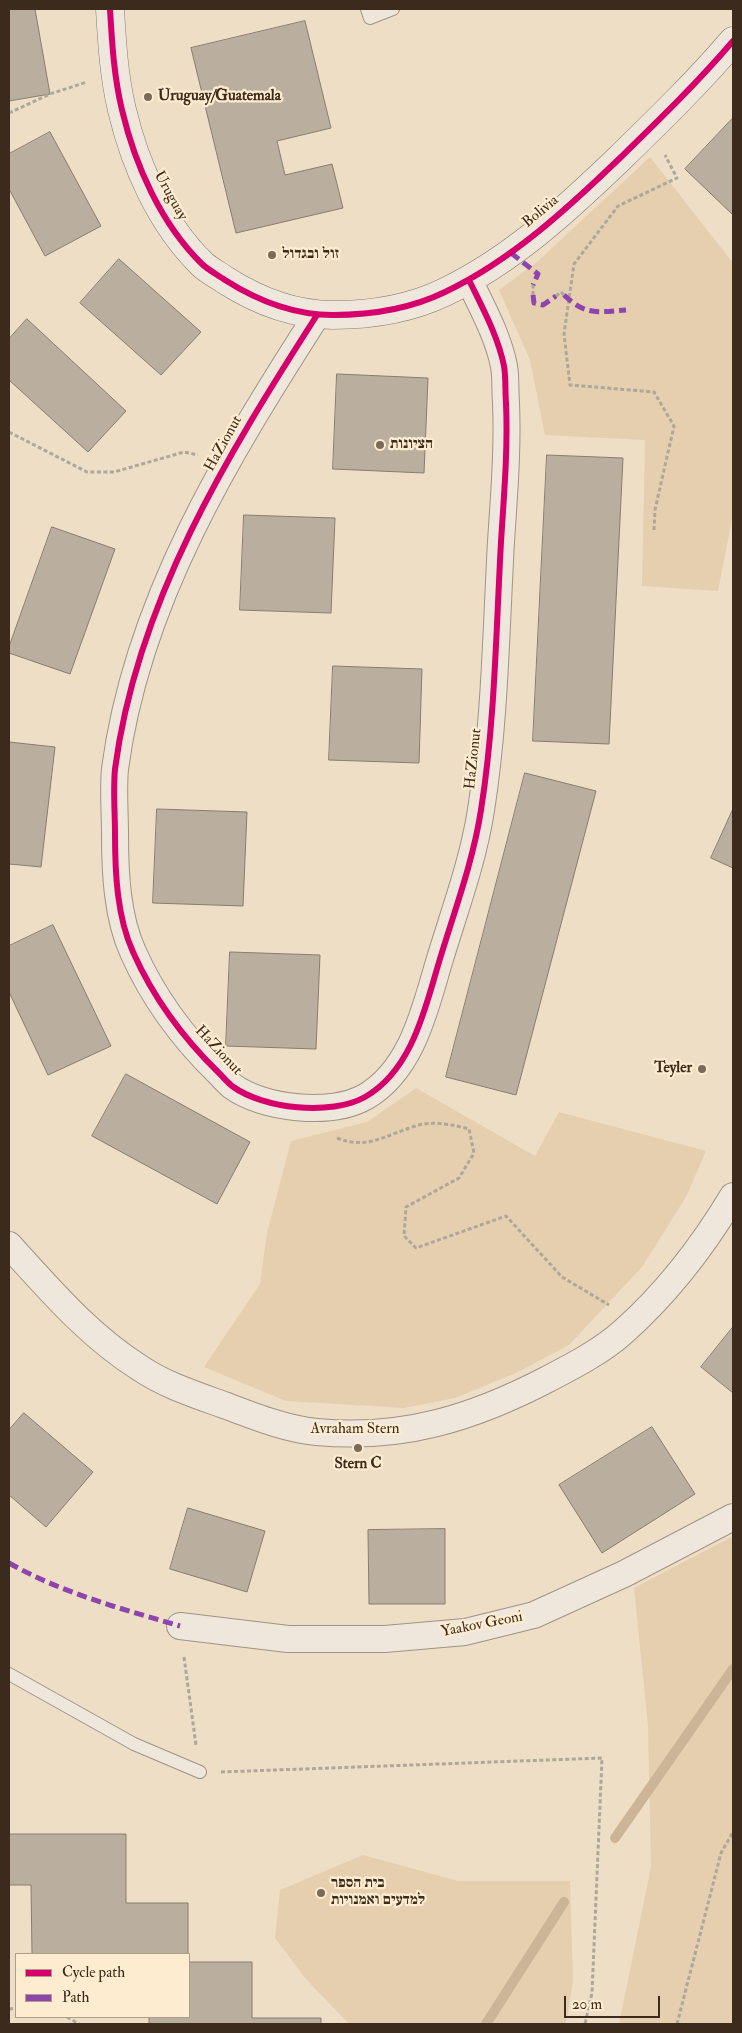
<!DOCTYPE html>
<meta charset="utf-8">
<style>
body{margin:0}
#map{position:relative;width:742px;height:2033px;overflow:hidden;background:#eedec6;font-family:"IM FELL Double Pica",serif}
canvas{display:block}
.frame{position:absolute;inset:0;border:10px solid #3c2b1d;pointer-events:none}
.legend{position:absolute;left:15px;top:1953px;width:175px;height:65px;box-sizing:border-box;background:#feecd0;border:1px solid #b09f88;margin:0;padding:6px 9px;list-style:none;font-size:15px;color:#3c2b1d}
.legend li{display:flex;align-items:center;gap:10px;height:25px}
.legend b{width:25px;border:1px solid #b09f88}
.scale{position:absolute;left:564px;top:1996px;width:96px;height:22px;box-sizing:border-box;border:2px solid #3c2b1d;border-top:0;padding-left:6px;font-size:15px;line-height:18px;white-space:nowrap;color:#3c2b1d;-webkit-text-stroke:4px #feecd0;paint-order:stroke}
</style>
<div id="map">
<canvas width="742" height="2033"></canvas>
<div class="frame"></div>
<ul class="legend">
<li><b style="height:6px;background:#d6006c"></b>Cycle path</li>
<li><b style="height:6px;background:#8e44ad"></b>Path</li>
</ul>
<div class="scale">20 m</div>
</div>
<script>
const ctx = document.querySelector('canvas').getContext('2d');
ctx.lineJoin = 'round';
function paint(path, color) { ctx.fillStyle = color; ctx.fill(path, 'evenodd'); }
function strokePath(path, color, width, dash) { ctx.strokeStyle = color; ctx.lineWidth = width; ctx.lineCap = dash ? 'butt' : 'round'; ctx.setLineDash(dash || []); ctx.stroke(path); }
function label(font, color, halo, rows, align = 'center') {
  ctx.font = font + ' "IM FELL Double Pica","Frank Ruhl Libre",serif'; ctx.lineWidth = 4.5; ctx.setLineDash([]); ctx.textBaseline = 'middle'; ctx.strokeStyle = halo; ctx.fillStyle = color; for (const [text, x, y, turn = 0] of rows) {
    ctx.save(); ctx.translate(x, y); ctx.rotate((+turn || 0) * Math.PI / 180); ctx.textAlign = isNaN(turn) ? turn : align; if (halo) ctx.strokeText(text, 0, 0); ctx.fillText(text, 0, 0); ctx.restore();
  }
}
const green = new Path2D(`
 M650,157L733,263V514L718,591L642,586L645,440L545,435L530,360L499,290L538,261Z
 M416,1088L535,1156L559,1112L706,1151L686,1197L642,1267L569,1345L518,1372L455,1398L404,1408L286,1401L204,1367L260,1284L267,1233L291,1141L367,1122Z
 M733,1536V2023L619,2024L651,1867L648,1726L634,1588Z
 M363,1855L458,1881H570L573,1981L566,2024H349L305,1978L275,1938L280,1890Z`);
const stream = new Path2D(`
 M615,1838L733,1669
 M486,2024L564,1902`);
const building = new Path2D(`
 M9,9H35L50,94L9,101Z
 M305,21L331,128L277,141L285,175L332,164L343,208L236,233L191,48Z
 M733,118V215L685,169Z
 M50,132L101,226L45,256L9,189V154Z
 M119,259L201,332L161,375L80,303Z
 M27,319L126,411L88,452L9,380V339Z
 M337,374L428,378L424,473L333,469Z
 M547,455L623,458L609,744L533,741Z
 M244,515L335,518L331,613L240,610Z
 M52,527L115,549L70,674L9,653V647Z
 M333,666L422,669L419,763L329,760Z
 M9,742L55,747L41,867L9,864Z
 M525,773L596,791L516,1095L446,1077Z
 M157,809L247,812L243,906L153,903Z
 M733,809V868L711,858Z
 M53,925L111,1046L48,1075L9,992V946Z
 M230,952L320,955L316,1049L226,1046Z
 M126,1074L250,1142L217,1204L92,1136Z
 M733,1327V1393L701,1367Z
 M24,1413L93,1472L46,1527L9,1495V1430Z
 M652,1427L695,1494L602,1553L559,1485Z
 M188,1508L265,1531L247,1592L170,1569Z
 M445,1529V1604H369L368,1530Z
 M9,1834H126V1903H188V1954H32L31,1885H9Z
 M189,1962H252V2018H321V2024H149V2017H189Z`);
const path = new Path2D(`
 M9,113L50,94L87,82
 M533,295V285
 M556,296L561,292L564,295
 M9,432L87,472H114L184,452L198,455
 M654,530L655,510L674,426L654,392L570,385L564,334L574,264L618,206L677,178L665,155
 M337,1138C368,1151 389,1133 419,1125C435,1121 454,1125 469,1129L474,1153L459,1178L406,1207L404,1236L416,1248L506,1216L562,1277L609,1305
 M184,1657L196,1745
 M221,1772L602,1758L592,1993L585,2024
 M9,2009L16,2008
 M67,2017L79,2024
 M677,2024L721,1853L733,1832`);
const lane = new Path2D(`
 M367,9L370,18L393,9
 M9,1674L134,1744L200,1772`);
const street = new Path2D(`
 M317,315C228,454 137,601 115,769C113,790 115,813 115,834C115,873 117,917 133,952C153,997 184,1039 219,1073C223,1077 227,1082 232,1086C263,1109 331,1116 365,1097C412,1070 425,1009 439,962C454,912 473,862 481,810C495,722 496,631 501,542C504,495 508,449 506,403C505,390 506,377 504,366C498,336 482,307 469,280
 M9,1245C49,1289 89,1336 140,1368C165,1385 196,1395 224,1405C254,1416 285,1429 317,1432C403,1440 473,1418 548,1379C573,1366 602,1351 623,1332C667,1293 703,1246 733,1196
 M180,1626L288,1639H385L465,1632L534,1615L624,1574L733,1517`);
const secondary = new Path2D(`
 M110,9C112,43 114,77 122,110C135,165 161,224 202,264C208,270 218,275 225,280C258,301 293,315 333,315C372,315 410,309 445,292C512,260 568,208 621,157C660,119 698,82 733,41`);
const quiet = new Path2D(`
 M511,253L538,274L533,285
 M533,295L534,303L543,305L556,296
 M564,295C586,316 598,312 626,310
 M9,1563C62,1593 122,1609 180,1626`);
const cycleway = new Path2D(`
 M110,9C112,43 114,77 122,110C135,165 161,224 202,264C208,270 218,275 225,280C258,301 293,315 333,315C372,315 410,309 445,292C512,260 568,208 621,157C660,119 698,82 733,41
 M317,315C228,454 137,601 115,769C113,790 115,813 115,834C115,873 117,917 133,952C153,997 184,1039 219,1073C223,1077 227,1082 232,1086C263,1109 331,1116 365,1097C412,1070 425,1009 439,962C454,912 473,862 481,810C495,722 496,631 501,542C504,495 508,449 506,403C505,390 506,377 504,366C498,336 482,307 469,280`);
const markers = [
 [148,97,5,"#7a6a58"],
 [272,255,5,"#7a6a58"],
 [380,445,5,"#7a6a58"],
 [702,1069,5,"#7a6a58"],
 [358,1448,5,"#7a6a58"],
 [321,1893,5,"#7a6a58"]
];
const poiNames = [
 ["Uruguay/Guatemala",158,97],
 ["זול ובגדול",282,255],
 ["הציונות",390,445],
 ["Teyler",692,1069,"right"],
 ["Stern C",358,1465,"center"],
 ["בית הספר",331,1884],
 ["למדעים ואמנויות",331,1901]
];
const streetNames = [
 ["Uruguay",170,196,61],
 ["Bolivia",541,212,-40],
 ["HaZionut",224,444,-61],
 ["HaZionut",474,759,-84],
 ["HaZionut",218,1051,47],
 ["Avraham Stern",355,1430],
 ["Yaakov Geoni",482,1625,-11]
];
paint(green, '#e5cfaf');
strokePath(stream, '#cbb596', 10);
paint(building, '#baaf9e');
strokePath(building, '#877c6f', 1);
strokePath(lane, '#9f9485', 14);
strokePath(street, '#9f9485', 28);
strokePath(secondary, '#877c6f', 29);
strokePath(path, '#aea79c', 3, [4, 2.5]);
strokePath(lane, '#efe7db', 12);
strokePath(street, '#efe7db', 26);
strokePath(secondary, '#efe7db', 28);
strokePath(quiet, '#8e44ad', 5, [10, 5]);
strokePath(cycleway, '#d6006c', 6);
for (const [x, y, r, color] of markers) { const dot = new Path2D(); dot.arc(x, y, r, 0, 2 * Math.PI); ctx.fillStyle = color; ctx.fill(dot); strokePath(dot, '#feecd0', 2); }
label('bold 15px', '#3c2b1d', '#feecd0', poiNames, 'left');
label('15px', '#3c2b1d', '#feecd0', streetNames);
</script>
